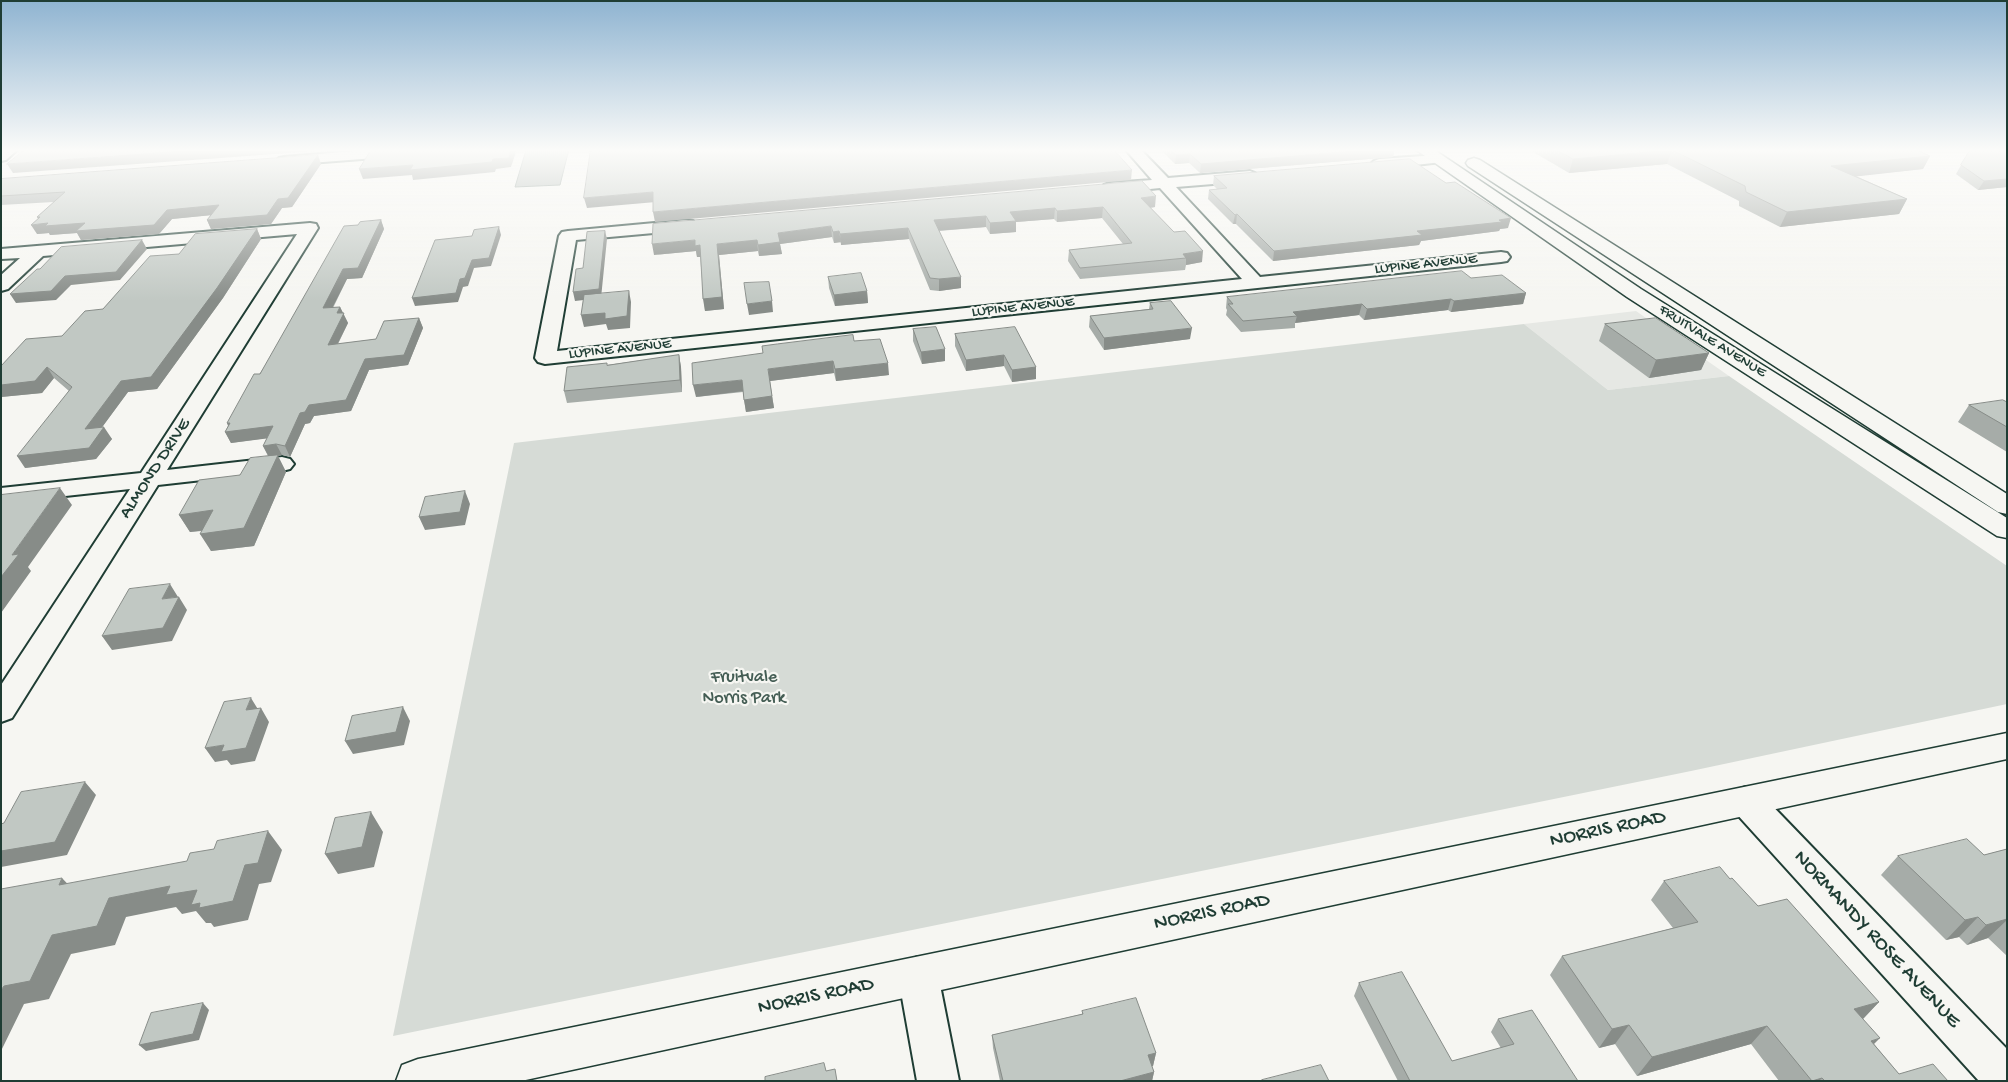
<!DOCTYPE html>
<style>
body{margin:0}
#map{position:relative;width:2008px;height:1082px;overflow:hidden;background:#f6f6f2;font-family:"Gochi Hand",sans-serif}
canvas{display:block}
.frame{position:absolute;inset:0;border:2px solid #1f3d34;pointer-events:none}
</style>
<div id="map">
<canvas width="2008" height="1082"></canvas>
<div class="frame"></div>
</div>
<script>
const ctx = document.querySelector('canvas').getContext('2d');
ctx.lineJoin = 'round';
function paint(path, color) { ctx.fillStyle = color; ctx.fill(path, 'evenodd'); }
function strokePath(path, color, width, dash) { ctx.strokeStyle = color; ctx.lineWidth = width; ctx.lineCap = dash ? 'butt' : 'round'; ctx.setLineDash(dash || []); ctx.stroke(path); }
function label(font, color, halo, rows, align = 'center') {
  ctx.font = font + ' "Gochi Hand",sans-serif'; ctx.lineWidth = 4.5; ctx.setLineDash([]); ctx.textBaseline = 'middle'; ctx.strokeStyle = halo; ctx.fillStyle = color; for (const [text, x, y, turn = 0] of rows) {
    ctx.save(); ctx.translate(x, y); ctx.rotate((+turn || 0) * Math.PI / 180); ctx.textAlign = isNaN(turn) ? turn : align; if (halo) ctx.strokeText(text, 0, 0); ctx.fillText(text, 0, 0); ctx.restore();
  }
}
const built = new Path2D(`
 M1636,311L1729,376L1608,390L1524,324Z`);
const green = new Path2D(`
 M1524,324L1608,390L1729,376L2007,566V704L1691,771L393,1036L514,443Z`);
const water = new Path2D(`
 M537,149H569L560,185L515,187L526,150Z`);
const minor = new Path2D(`
 M18,149L6,160L1,161V149Z
 M378,149H447L440,153L284,165L279,164L277,161L279,158L284,157Z
 M1125,149H1140L1168,178L1250,171L1255,173L1258,176L1255,179L1250,181L1176,187L1260,277L1501,252L1507,253L1510,257L1507,261L1501,262L545,364L538,362L535,358L559,236L562,232L568,231L687,220L693,221L695,225L693,229L687,230L576,240L557,351L1242,279L1160,188L1110,193L1104,191L1102,188L1104,185L1110,183L1152,180Z
 M1437,155L1442,156L1444,159L1442,162L1379,169L1374,167L1371,164L1374,161L1379,159Z
 M310,223L316,224L318,228L167,470L282,457L290,459L294,464L290,469L282,471L158,485L12,718L1,722V685L130,489L1,503V488L141,473L297,234L43,256L8,289L1,291V275L20,258L1,259V249Z
 M1746,787L1758,791L2007,1049V1081H1979L1734,811L1729,801L1734,791Z
 M918,957L932,962L938,975L959,1081H917L898,975L904,962Z`);
const tertiary = new Path2D(`
 M2007,733V759L521,1081H396L402,1065L418,1059Z`);
const secondary = new Path2D(`
 M1415,149H1433L1641,289L2007,518V538L1997,536L1627,297Z
 M1474,158L1480,160L2007,494V514L1998,512L1468,166L1466,163L1468,160Z`);
const wall = new Path2D(`
 M1160,149H1395L1393,157L1200,173L1189,163L1175,164Z
 M1528,149H1914L1930,156L1923,169L1856,176L1907,199L1899,214L1780,227L1739,206V201L1667,164L1569,173Z
 M2007,149V187L1978,190L1956,174L1961,165Z
 M321,164L292,207L282,208L271,224L211,229L207,220L211,215L172,219L159,234L81,240L77,233L50,235L49,233L37,234L38,219L54,202L1,205V179Z
 M1214,176L1508,228L1500,229L1499,231L1421,241L1419,245L1273,261L1236,224H1233L1208,199L1209,190L1217,189L1213,185Z
 M1142,181L1155,207L1150,208L1202,262L1186,265L1185,270L1080,279L1068,261L1069,250L1123,244L1102,218L1057,222L1054,219L1016,222V232L990,234L986,227L939,231L961,288L939,291L930,290L909,239L841,245V242L834,243L832,237L780,244L782,254L759,256L758,251L719,255L724,309L705,311L700,257H697L696,251L654,255Z
 M381,220L384,229L362,278L347,279L333,308L340,307L348,323L338,344L376,339L419,318L423,328L408,365L369,370L351,411L314,416L310,423L305,424L290,457L282,455L278,456L286,472L254,546L211,551L202,531L190,532L179,515L268,456L263,446L267,438L231,443L225,432L228,426L227,423L358,225Z
 M257,229L261,239L223,298L157,389L128,392L102,427L112,439L96,459L25,468L69,391L54,378L42,393L1,397V366L62,336L103,309L179,254Z
 M828,277L867,291L868,303L835,306L829,288Z
 M1471,278L1526,293L1523,304L1451,312L1448,310L1364,320L1359,315L1295,323V328L1241,332L1226,315L1227,310L1226,308L1227,297Z
 M1150,303L1190,339L1104,350L1089,327L1090,316L1149,309Z
 M1605,324L1709,353L1701,370L1649,378L1599,341Z
 M913,329L945,361L922,364L913,341Z
 M955,334L1036,367V379L1012,382L1004,366L966,371L955,346Z
 M854,341L889,375L836,381L834,373L770,381L774,408L746,412L743,392L696,397Z
 M679,355L681,367L682,392L567,403L564,391L607,365Z
 M2007,402V452L1958,422L1969,405Z
 M2007,849V956L1988,938L1967,945L1959,937L1946,940L1881,875L1898,856L1984,855Z
 M1730,879L1758,906L1879,1002L1863,1019L1874,1044L1899,1074L1948,1081H1779L1751,1044L1637,1076L1615,1044L1599,1048L1550,975L1562,956L1673,928L1651,900L1664,881Z
 M1359,983L1452,1061L1501,1048L1491,1032L1498,1019L1578,1081H1398L1354,996Z
 M1082,1011L1156,1053L1153,1066H1152L1154,1072L1152,1081H1000L993,1048L992,1035L1082,1014Z`);
const shadedWall = new Path2D(`
 M212,149H331L330,150L13,173L7,164Z
 M511,149H517L511,167L496,169L495,172L413,180L412,175L363,179L359,169L493,159Z
 M1378,149H1395L1393,157L1200,173L1201,164Z
 M1672,150L1667,164L1569,173L1573,159Z
 M1190,154L1189,163L1175,164L1176,155Z
 M318,155L321,164L292,207L282,208L271,224L211,229L207,220L278,199Z
 M1930,156L1923,169L1825,180L1831,166Z
 M1132,170L1131,180L655,222L653,212Z
 M2007,179V187L1978,190L1984,181Z
 M653,192L656,202L587,208L584,198Z
 M1156,196L1155,207L1140,209L1141,198Z
 M1907,199L1899,214L1780,227L1787,212Z
 M219,205L223,214L172,219L159,234L81,240L77,233L50,235L49,233L37,234L31,225L41,224L37,217L167,210Z
 M1103,207L1102,218L1057,222V211Z
 M1055,208L1054,219L1016,222V232L990,234V223L1010,212Z
 M1237,214L1236,224H1233L1235,215Z
 M986,216V227L934,231V220Z
 M1511,218L1508,228L1500,229L1499,231L1421,241L1419,245L1273,261L1274,251Z
 M381,220L384,229L362,278L347,279L327,318L323,308L343,269Z
 M831,226L832,237L780,244L782,254L759,256L758,245L778,233Z
 M499,227L501,235L491,266L474,268L468,286L463,287L458,302L415,306L412,298L472,260Z
 M908,228L909,239L841,245L840,234Z
 M257,229L261,239L223,298L157,389L128,392L92,441L85,429L121,381Z
 M605,231L607,239L601,298L575,301L573,292Z
 M839,231L841,242L834,243L833,232Z
 M142,240L147,249L120,280L71,285L56,300L16,303L10,294L65,276Z
 M695,240L700,245L702,257H697L696,251L654,255L652,244Z
 M757,240L758,251L719,255L724,309L705,311L703,299L717,244Z
 M1203,251L1202,262L1186,265V258L1183,254Z
 M961,277V288L939,291V279Z
 M629,291L631,302L630,328L608,330L606,324L584,327L581,315Z
 M867,291L868,303L835,306L834,295Z
 M1526,293L1523,304L1451,312L1454,301Z
 M1451,299L1448,310L1364,320L1367,309Z
 M772,301L773,312L749,315L747,304Z
 M1362,304L1359,315L1295,323L1297,316L1293,312Z
 M340,307L348,323L332,355L328,345L337,313Z
 M419,318L423,328L408,365L369,370L351,411L314,416L310,423L305,424L290,457L285,446L300,413L365,359Z
 M1192,328L1190,339L1104,350V338Z
 M945,349V361L922,364L921,352Z
 M1709,353L1701,370L1649,378L1656,360Z
 M679,355L681,367L682,392L680,380Z
 M1004,355V366L966,371V360Z
 M833,361L834,373L770,381L768,369Z
 M888,363L889,375L836,381L835,369Z
 M47,367L54,378L42,393L1,397V385Z
 M1036,367V379L1012,382V370Z
 M742,380L744,391L696,397L693,385Z
 M772,396L774,408L746,412L744,400Z
 M227,423H230L273,426L278,437L231,443L225,432L231,431Z
 M104,427L112,439L96,459L25,468L17,456Z
 M276,444L282,455L278,456L286,472L254,546L211,551L200,534L269,457L263,446Z
 M60,488L72,505L28,567L31,571L1,613V577L12,555Z
 M465,491L470,504L465,525L425,530L419,517Z
 M213,510L223,528L190,532L179,515Z
 M170,584L178,597L162,599Z
 M179,597L187,610L172,641L112,650L102,636Z
 M251,698L259,711L261,708L269,722L255,761L231,765L227,760L215,762L205,748L224,745L246,710Z
 M403,707L410,721L404,745L353,754L345,741Z
 M85,782L96,795L67,855L1,867V851Z
 M371,812L383,832L374,867L338,874L325,854Z
 M268,831L282,850L271,882L259,884L248,920L214,927L211,923H206L196,911L182,914L176,907L126,917L115,945L71,954L49,999L24,1004L1,1051V990L4,986L52,935L109,898L245,865Z
 M62,878L80,897L59,885Z
 M1978,917L1959,937L1946,940L1965,920Z
 M2007,919V920L1988,938L1967,945L1986,925Z
 M1879,1002L1861,1021L1854,1009Z
 M203,1003L209,1010L199,1040L146,1051L139,1045Z
 M1629,1025L1615,1044L1599,1048L1612,1029Z
 M1767,1026L1751,1044L1637,1076L1652,1057Z
 M1880,1038L1861,1057L1871,1041Z
 M1156,1053L1153,1066L1146,1068L1148,1055Z
 M1154,1072L1152,1081H1120Z
 M1822,1078L1819,1081H1812Z`);
const building = new Path2D(`
 M26,149H212L7,164Z
 M386,149H511L509,158L493,159L492,162L410,170L413,165L359,169L371,150Z
 M591,149H1113L1132,170L653,212V192L584,198Z
 M1170,149H1378L1201,164L1190,154L1176,155Z
 M1556,149H1914L1930,156L1831,166L1907,199L1787,212L1746,192L1745,186L1672,150L1573,159Z
 M1971,149H2007V179L1984,181L1961,165Z
 M318,155L288,198L278,199L267,215L207,220L219,205L167,210L154,225L76,231L85,223L45,226L48,223L31,225L40,217H37L65,192L1,196V179Z
 M1410,159L1446,183L1455,182L1511,218L1499,220L1502,222L1417,231L1422,235L1274,251L1237,214L1235,215L1209,190L1227,188L1214,176Z
 M1142,181L1156,196L1141,198L1174,232L1185,231L1203,251L1183,254L1186,258L1080,268L1069,250L1132,243L1103,207L1057,211L1055,208L1010,212L1016,221L990,223L986,216L934,220L961,277L939,279L930,278L908,228L840,234L839,231L833,232L831,226L778,233L780,242L758,245L757,240L717,244L722,297L703,299L700,245L695,246V240L652,244L653,224Z
 M381,220L358,268L343,269L323,308L340,307L337,313H344L328,345L376,339L384,321L419,318L404,355L365,359L346,400L309,405L305,412L300,413L285,446L276,444L263,446L273,426L225,432L230,423H227L254,374H260L344,226L358,225L360,222Z
 M499,227L489,258L472,260L465,278L460,279L456,293L412,298L435,240L472,236L474,230Z
 M257,229L217,288L151,377L121,381L85,429L104,427L89,448L17,456L72,387L47,367L35,381L1,385V366L26,339L62,336L85,311L103,309L150,256L179,254L195,234Z
 M605,231L599,289L573,292L576,269L583,268L587,232Z
 M142,240L116,272L65,276L51,291L10,294L37,269H40L61,247Z
 M1462,271L1471,278L1502,275L1526,293L1454,301L1451,299L1367,309L1362,304L1293,312L1297,316L1243,321L1228,304H1233L1227,297Z
 M861,273L867,291L834,295L828,277Z
 M769,282L772,301L747,304L744,283Z
 M629,291L627,316L605,319V313L581,315L584,295Z
 M1171,301L1192,328L1104,338L1090,316L1153,309L1150,303Z
 M1656,318L1709,353L1656,360L1605,324Z
 M936,327L945,349L921,352L913,329Z
 M1015,327L1036,367L1012,370L1004,355L966,360L955,334Z
 M853,335L854,341L880,339L888,363L835,369L833,361L768,369L772,396L744,400L742,380L693,385L692,363L763,353L762,346L777,344Z
 M679,355L680,380L564,391L567,367L607,363V365Z
 M2003,400L2007,402V427L1969,405Z
 M278,455L244,528L200,534L213,510L179,515L199,480L240,475L250,458Z
 M60,488L12,555L19,554L1,577V495Z
 M465,491L460,512L419,517L425,497Z
 M170,584L162,599L179,597L163,628L102,636L129,589Z
 M251,698L246,710L261,708L246,748L221,752L224,745L205,748L224,702Z
 M403,707L396,732L345,741L352,716Z
 M85,782L55,842L1,851V824L4,823L21,792Z
 M371,812L362,847L325,854L335,818Z
 M268,831L258,863L245,865L233,901L199,908L200,903L191,905L197,890L166,895L170,886L109,898L97,926L52,935L30,981L4,986L1,990V889L62,878L59,885L187,861L190,853L214,849L217,841Z
 M1967,839L1984,855L2007,849V919L1986,925L1978,917L1965,920L1898,856Z
 M1720,867L1730,879L1732,878L1758,906L1787,899L1879,1002L1854,1009L1880,1038L1871,1041L1899,1074L1933,1064L1948,1081H1825L1822,1078L1812,1081L1767,1026L1652,1057L1629,1025L1612,1029L1562,956L1698,922L1664,881Z
 M1402,972L1452,1061L1514,1044L1498,1019L1532,1010L1578,1081H1410L1359,983Z
 M1136,998L1156,1053L1148,1055L1154,1072L1120,1081H1003L992,1035L1083,1014L1082,1011Z
 M203,1003L193,1034L139,1045L151,1013Z
 M824,1063L826,1071L835,1069L837,1081H765V1077Z
 M1321,1065L1329,1081H1263L1262,1080Z`);
const farStreetnames = [
 ["LUPINE AVENUE",1426,265,-6],
 ["LUPINE AVENUE",1023,308,-6],
 ["FRUITVALE AVENUE",1712,342,32],
 ["LUPINE AVENUE",620,350,-6]
];
const streetNames = [
 ["ALMOND DRIVE",156,469,-57]
];
const parkNames = [
 ["Fruitvale",744,678],
 ["Norris Park",744,699]
];
const nearStreetnames = [
 ["NORRIS ROAD",1608,830,-12],
 ["NORRIS ROAD",1212,913,-12],
 ["NORMANDY ROSE AVENUE",1876,940,47],
 ["NORRIS ROAD",816,997,-12]
];
paint(built, '#e6e8e4');
paint(green, '#d6dbd6');
paint(water, '#aab3ae');
strokePath(water, '#72847d', 1);
strokePath(minor, '#1f3d34', 4);
strokePath(tertiary, '#1f3d34', 3);
strokePath(secondary, '#1f3d34', 3);
paint(minor, '#f6f6f2');
paint(tertiary, '#f6f6f2');
paint(secondary, '#f6f6f2');
paint(wall, '#a6aca8');
paint(shadedWall, '#878c88');
paint(building, '#c1c8c3');
strokePath(building, '#878c88', 1);
const sky = ctx.createLinearGradient(0, 0, 0, 301);
sky.addColorStop(0, '#8fb4d1');
sky.addColorStop(0.5, '#fbfbf9');
sky.addColorStop(1, '#fbfbf900');
ctx.fillStyle = sky;
ctx.fillRect(0, 0, 2008, 301);
label('15px', '#1f3d34', '#f6f6f2', farStreetnames);
label('18px', '#1f3d34', '#f6f6f2', streetNames);
label('18px', '#445d54', '#f6f6f2', parkNames);
label('21px', '#1f3d34', '#f6f6f2', nearStreetnames);
</script>
